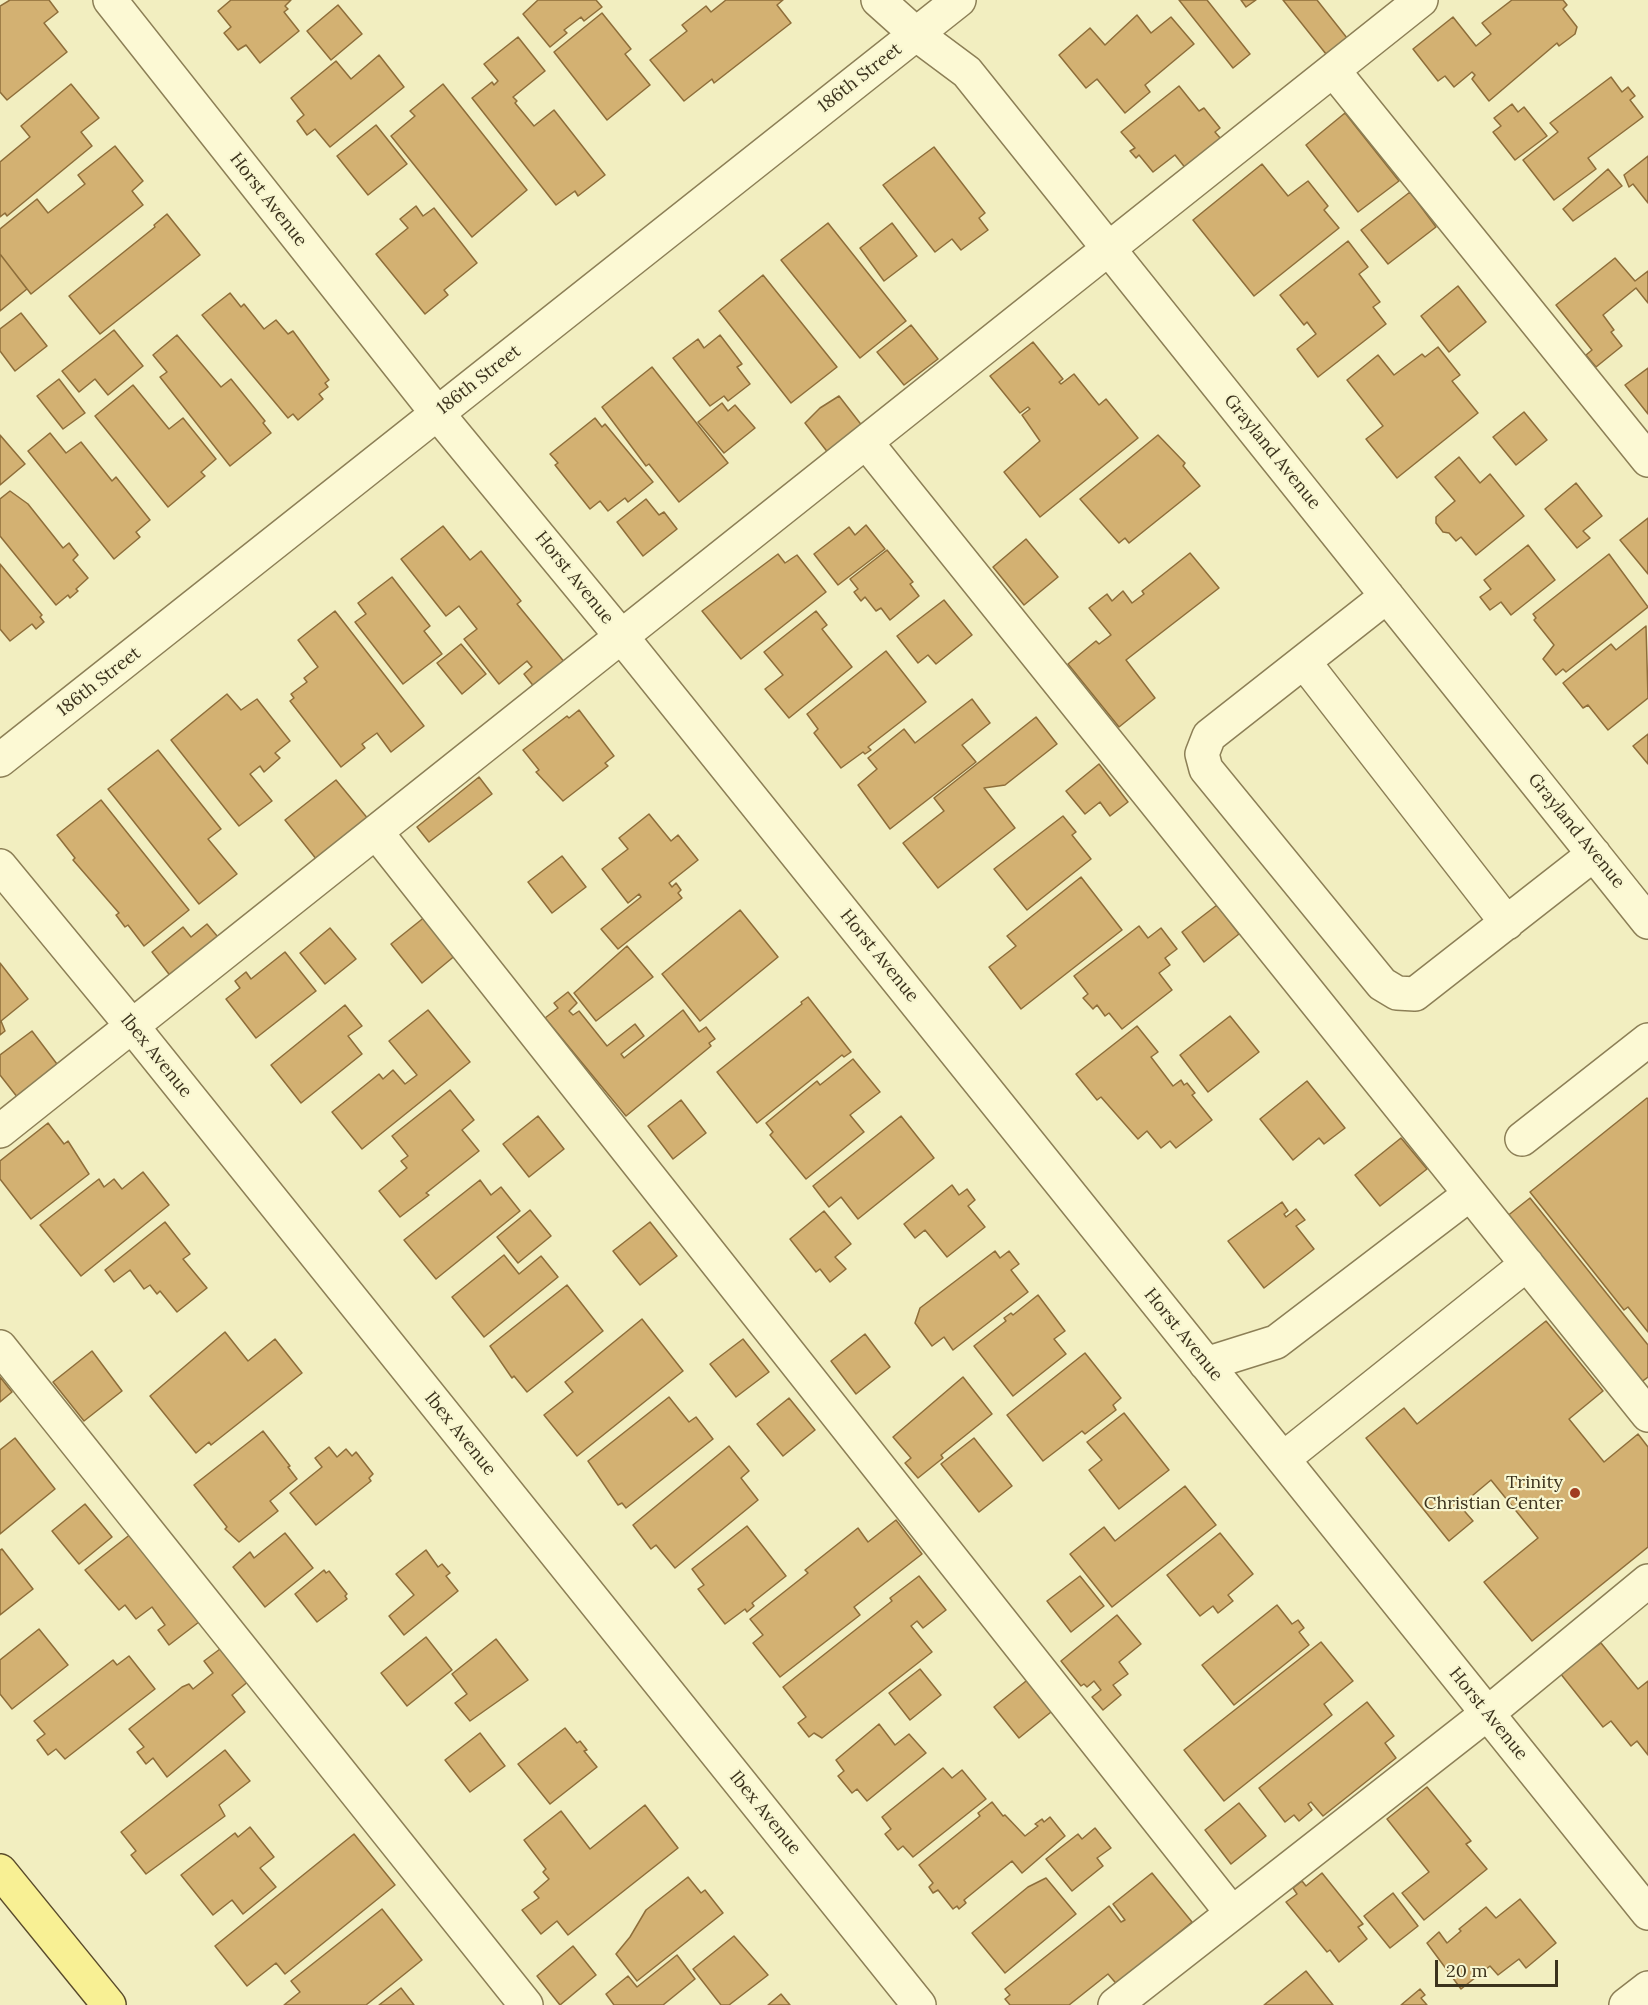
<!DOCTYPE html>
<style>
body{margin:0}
#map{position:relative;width:1648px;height:2005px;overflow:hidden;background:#f2eec0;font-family:Lora,serif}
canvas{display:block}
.scale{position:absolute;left:1435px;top:1960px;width:123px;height:27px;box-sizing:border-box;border:3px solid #3b321c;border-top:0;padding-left:8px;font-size:18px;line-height:21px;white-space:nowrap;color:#3b321c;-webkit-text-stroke:4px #f8f6d0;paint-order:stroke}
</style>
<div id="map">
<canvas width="1648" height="2005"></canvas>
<div class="scale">20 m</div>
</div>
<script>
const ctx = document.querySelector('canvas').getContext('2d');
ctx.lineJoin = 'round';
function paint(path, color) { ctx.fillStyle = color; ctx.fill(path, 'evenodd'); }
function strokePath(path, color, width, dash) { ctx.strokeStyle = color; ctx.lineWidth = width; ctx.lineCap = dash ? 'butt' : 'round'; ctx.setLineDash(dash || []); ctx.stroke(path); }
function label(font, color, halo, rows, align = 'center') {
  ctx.font = font + ' Lora,serif'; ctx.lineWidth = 4.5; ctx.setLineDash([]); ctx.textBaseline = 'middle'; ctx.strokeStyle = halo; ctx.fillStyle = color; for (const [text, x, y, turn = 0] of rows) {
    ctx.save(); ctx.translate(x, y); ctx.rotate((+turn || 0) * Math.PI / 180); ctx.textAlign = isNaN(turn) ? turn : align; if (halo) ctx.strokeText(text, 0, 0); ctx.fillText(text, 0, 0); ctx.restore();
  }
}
const building = new Path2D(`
 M10,0H49L58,12L44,23L67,52L7,100L0,92V6Z
 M231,0H291L285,6L288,9L284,12L299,31L260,63L246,45L238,50L224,33L231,27L218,11Z
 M596,0L602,7L584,21L581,17L564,30L567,33L550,47L523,14L538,0Z
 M726,0H783L777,5L791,23L714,83L712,79L684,101L650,60L687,31L682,25L706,6L711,12Z
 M1179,0H1207L1250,54L1233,68Z
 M1241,0H1256L1246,7Z
 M1283,0H1317L1351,43L1330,59Z
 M1512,0H1563L1567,5L1563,9L1577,27L1575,34L1559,46L1557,43L1489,101L1472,79L1475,75L1472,72L1454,87L1445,76L1438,81L1413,49L1453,17L1476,46L1491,34L1482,23Z
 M338,5L362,34L331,60L307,31Z
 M602,13L631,49L625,54L650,85L607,120L554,52Z
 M1137,15L1151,33L1171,17L1194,44L1145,85L1150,92L1125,113L1097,79L1086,88L1059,55L1090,28L1105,45Z
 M518,37L545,71L513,97L517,101L515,103L534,126L554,110L605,175L578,196L575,191L556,205L472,98L492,82L494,85L498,81L484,64Z
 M379,55L404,87L330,147L315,129L307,135L297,121L304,115L291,98L336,61L351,79Z
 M1611,77L1622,92L1628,87L1635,96L1630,100L1643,117L1588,158L1596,169L1554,200L1523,160L1558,132L1550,123Z
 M71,84L99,118L81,132L92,146L7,216L5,213L0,217V162L30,137L21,126Z
 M443,84L527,190L472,237L391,136L415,116L410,111Z
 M1179,86L1199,111L1204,108L1220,128L1215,132L1227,146L1191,175L1175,155L1153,172L1139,155L1136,158L1130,151L1135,148L1121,132Z
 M1512,104L1518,112L1524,107L1547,136L1515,160L1493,132L1501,126L1494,118Z
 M1345,113L1399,181L1358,212L1306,145Z
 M376,125L407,164L368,195L337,156Z
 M115,146L143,181L132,191L143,205L31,294L0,254V229L37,199L48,213L85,184L78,175Z
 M934,147L985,213L979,218L988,230L961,250L952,239L935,252L883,185Z
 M1648,156V203L1633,184L1629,187L1624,175Z
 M1262,164L1288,196L1308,181L1328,206L1324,210L1339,228L1254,296L1193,220Z
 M1608,169L1622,186L1573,221L1563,209Z
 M1410,192L1436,227L1388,264L1361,230Z
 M416,206L423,216L434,208L477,263L444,290L448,295L425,314L376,254L408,228L400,219Z
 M167,214L200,255L100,334L69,296L155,227L154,225Z
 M828,223L906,321L860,358L781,260Z
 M892,223L917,256L884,281L860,248Z
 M1348,241L1368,267L1359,274L1380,302L1373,307L1386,324L1318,377L1297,349L1316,334L1307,322L1304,325L1280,295Z
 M0,254L27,289L0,311Z
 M1615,258L1635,281L1648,271V303L1636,288L1603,315L1614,330L1611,332L1622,346L1596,367L1586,355L1592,350L1556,305Z
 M763,275L837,367L791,403L719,311Z
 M1458,286L1486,322L1449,352L1421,316Z
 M230,293L241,307L244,304L264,329L276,320L288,334L293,331L329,380L325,383L328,387L319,394L323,399L298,420L293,414L288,418L202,315Z
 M21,313L47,346L15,371L0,351V329Z
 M911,325L938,359L904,385L877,352Z
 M114,330L143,366L108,395L95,379L79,392L62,371Z
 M177,335L221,387L231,379L265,421L263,423L271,433L230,466L160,377L167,372L153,355Z
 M720,335L742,364L737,367L750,384L728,401L724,396L710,406L673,358L698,339L704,348Z
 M1033,342L1063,379L1059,382L1061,384L1074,374L1099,405L1106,399L1138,438L1040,517L1004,472L1040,441L1022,415L1030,409L1028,407L1020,413L990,376Z
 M1438,347L1460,375L1452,381L1478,413L1397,478L1366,439L1383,426L1347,380L1378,355L1394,375L1422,354L1425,357Z
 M652,367L728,463L679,502L649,464L646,466L602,407Z
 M1648,368V414L1625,385Z
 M59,379L85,413L63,429L37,396Z
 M133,385L169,429L183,418L216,459L201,472L205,476L168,507L95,416Z
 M839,396L863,427L829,454L805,423L820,408Z
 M722,403L728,411L735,405L755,428L724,453L698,422Z
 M1524,412L1547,440L1516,465L1493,437Z
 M595,418L602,427L605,424L653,482L628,502L625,498L608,511L600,501L590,509L555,465L558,463L550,454Z
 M50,433L66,453L81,442L112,481L116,477L150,520L136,532L140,537L114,559L28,451Z
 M0,435L25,464L0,485Z
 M1158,435L1185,463L1183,466L1200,486L1129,543L1125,538L1119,543L1080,499Z
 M1459,457L1480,483L1490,474L1524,516L1476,555L1461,537L1456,541L1449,533L1443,532L1436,523V517L1455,501L1435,477Z
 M1576,483L1602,516L1583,531L1590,538L1577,548L1545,509Z
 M10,491L28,504L63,548L69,543L78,555L73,560L88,578L76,589L78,591L70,598L68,595L56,605L0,536V499Z
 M646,499L659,515L664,512L677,529L643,556L617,522Z
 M1648,518V574L1620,540Z
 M866,525L885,549L838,585L814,554L849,527L855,535Z
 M443,526L470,560L481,551L521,601L517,604L570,669L539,693L524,674L532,667L527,661L499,684L464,639L477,629L459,606L446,616L401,559Z
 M1026,539L1058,577L1024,605L993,567Z
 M1528,545L1555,580L1511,615L1501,602L1490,610L1480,597L1491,589L1484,580Z
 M887,550L913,582L910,584L919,596L890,620L881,608L876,611L865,597L861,601L854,592L858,589L850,579Z
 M1190,553L1219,588L1126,660L1155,698L1119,727L1068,664L1096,641L1099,644L1111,635L1089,608L1107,594L1112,601L1123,591L1132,603L1144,594L1142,591Z
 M778,554L785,563L797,555L826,592L741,659L702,611Z
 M1609,554L1648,607L1566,672L1563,669L1556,675L1543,659L1554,645L1534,620L1536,618L1533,614Z
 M0,564L42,615L40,617L44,622L36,629L32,624L10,641L0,629Z
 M392,577L430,626L424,631L442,654L403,684L355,622L366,614L358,603Z
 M944,600L972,635L936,664L928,655L918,663L897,636Z
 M335,611L424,726L391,752L377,733L362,744L365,748L341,767L290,701L294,698L291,694L307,682L304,678L318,667L298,640Z
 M816,611L827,625L822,629L852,667L789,718L765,689L783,675L764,652Z
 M1646,626L1648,698L1608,730L1588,705L1583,708L1563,683L1611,644L1616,650Z
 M461,644L486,674L462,694L437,663Z
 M886,651L926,702L868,747L871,750L865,754L863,752L841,768L814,733L818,729L807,714Z
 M227,694L241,710L257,699L290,741L275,753L280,758L264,772L260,766L250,774L272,801L239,826L171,740Z
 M972,699L990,723L962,745L976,762L890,829L858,785L877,769L868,758L904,729L915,743Z
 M579,710L614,756L605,763L608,766L563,801L536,772L539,770L523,750L567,716L569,718Z
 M1036,717L1057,744L1005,785L984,788L1015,828L938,888L903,843L944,811L934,798Z
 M1648,734V764L1633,746Z
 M158,750L221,829L208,839L237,874L199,904L108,789Z
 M1099,764L1128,802L1110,816L1100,802L1085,814L1066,791Z
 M479,777L492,794L429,842L417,827Z
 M336,780L369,820L317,860L285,820Z
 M101,800L189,910L144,946L128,925L125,927L116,915L119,913L73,860L75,858L57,835Z
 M649,814L671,841L678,835L698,860L669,883L672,887L676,883L681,890L678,893L682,898L618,949L601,929L641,897L639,894L628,903L602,869L628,849L619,838Z
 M1063,816L1076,832L1072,835L1091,859L1027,910L994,869Z
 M562,856L586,887L552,913L528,882Z
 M1081,877L1122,930L1021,1009L989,967L1016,946L1007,936Z
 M1217,905L1239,934L1204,962L1182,932Z
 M740,910L778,957L700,1021L662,974Z
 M426,916L457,954L422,983L391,944Z
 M207,924L223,943L175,982L152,952L183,927L191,937Z
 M1139,926L1148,938L1161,928L1177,949L1165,958L1170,965L1159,973L1172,990L1122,1029L1109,1013L1105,1016L1097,1005L1093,1009L1083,998L1088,994L1074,976Z
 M330,928L356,959L325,984L300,953Z
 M627,946L653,977L596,1021L574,993Z
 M285,952L316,991L256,1038L226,999L240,988L235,981L246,972L251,979Z
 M0,963L28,999L1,1021L5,1031L0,1035Z
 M568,992L577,1003L569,1011L573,1015L579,1011L607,1046L635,1024L644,1036L621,1054L624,1058L683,1010L699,1032L706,1027L715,1039L709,1043L711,1046L626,1116L545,1018L558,1008L554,1003Z
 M808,997L851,1052L844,1057L842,1055L757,1123L717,1072L802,1004L801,1002Z
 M345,1005L362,1026L348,1036L362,1054L301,1103L271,1065Z
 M428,1010L470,1062L362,1149L332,1112L379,1074L383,1079L393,1070L405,1084L417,1075L389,1041Z
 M1230,1016L1259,1052L1208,1092L1180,1055Z
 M1137,1026L1158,1052L1151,1057L1173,1086L1181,1080L1184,1085L1187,1083L1195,1093L1192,1095L1212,1120L1176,1148L1170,1141L1161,1148L1147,1131L1138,1139L1101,1097L1097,1100L1076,1074Z
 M32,1031L60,1068L18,1098L0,1075V1055Z
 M853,1059L880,1092L850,1115L864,1132L806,1179L770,1135L773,1132L766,1123L817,1081L820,1085Z
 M1307,1081L1345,1128L1324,1144L1319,1138L1293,1160L1260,1119Z
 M450,1090L474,1120L462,1130L479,1151L426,1193L429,1195L400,1217L379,1191L407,1168L401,1161L408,1156L392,1136Z
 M1647,1098L1648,1099V1332L1628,1307L1624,1310L1530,1192Z
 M681,1100L706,1133L673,1159L648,1126Z
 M538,1116L564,1149L529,1177L503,1144Z
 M901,1116L934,1158L858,1219L841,1197L829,1207L813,1186Z
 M48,1123L64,1144L68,1141L89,1174L31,1219L0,1179V1161Z
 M1401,1138L1427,1169L1380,1206L1355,1175Z
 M143,1172L169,1205L81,1276L40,1225L99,1179L104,1187L114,1179L122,1189Z
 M480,1180L491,1195L501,1187L520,1211L436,1279L404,1240Z
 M952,1185L959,1195L967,1189L975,1200L968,1206L985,1227L947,1257L925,1230L915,1238L904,1224Z
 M1530,1198L1648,1345V1377L1640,1383L1506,1217Z
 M1282,1202L1288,1211L1284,1214L1286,1217L1296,1209L1305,1220L1296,1226L1314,1249L1264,1288L1228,1241Z
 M530,1210L551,1236L518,1263L497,1237Z
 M824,1211L851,1244L835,1257L846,1269L830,1282L820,1269L816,1272L790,1239Z
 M165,1222L190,1254L183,1259L207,1288L177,1312L160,1291L157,1294L150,1285L144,1289L130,1270L114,1282L105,1270Z
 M650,1222L677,1256L640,1285L613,1251Z
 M995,1251L1000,1258L1009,1251L1019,1264L1011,1270L1028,1292L953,1350L944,1337L932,1346L915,1323L920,1308Z
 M504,1255L519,1274L541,1256L558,1277L484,1337L452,1297Z
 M567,1285L603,1331L527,1392L514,1376L512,1378L490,1346Z
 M1038,1295L1065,1331L1054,1339L1066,1354L1013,1396L974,1346L1006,1321L1004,1318L1011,1313L1013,1315Z
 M642,1319L683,1371L577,1456L544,1415L573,1392L565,1382Z
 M1546,1321L1603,1391L1569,1419L1604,1462L1638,1434L1648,1447V1547L1532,1641L1484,1582L1538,1538L1491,1480L1460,1506L1473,1521L1449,1541L1366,1438L1404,1408L1417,1424Z
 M225,1332L248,1361L275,1339L302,1373L211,1445L209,1442L196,1453L150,1396Z
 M865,1334L890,1367L856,1394L831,1361Z
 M743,1339L769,1372L736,1397L710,1364Z
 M92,1351L122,1391L84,1421L53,1382Z
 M1085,1353L1121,1398L1113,1405L1116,1410L1085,1434L1082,1431L1043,1461L1007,1415Z
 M0,1377L12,1392L0,1402Z
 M963,1377L992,1414L941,1455L943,1458L918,1478L905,1463L911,1458L893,1437Z
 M669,1397L689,1422L696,1417L713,1439L626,1508L622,1503L618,1505L588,1461Z
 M789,1398L815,1430L783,1456L757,1424Z
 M1124,1413L1169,1470L1119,1509L1089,1470L1102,1460L1087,1442Z
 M263,1431L290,1466L288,1467L297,1479L270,1501L278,1511L239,1542L225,1529L227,1527L194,1485Z
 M15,1438L55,1489L0,1534V1450Z
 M974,1438L1012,1486L979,1512L941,1464Z
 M729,1446L749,1471L741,1478L758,1500L675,1568L656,1545L651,1549L633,1525Z
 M329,1447L337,1457L346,1449L352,1456L356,1452L373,1474L369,1478L371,1481L316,1525L290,1493L322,1467L315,1458Z
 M1185,1486L1216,1525L1112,1607L1070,1554L1104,1527L1115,1541Z
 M85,1504L112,1537L79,1564L52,1531Z
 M896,1520L922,1554L854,1607L860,1615L780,1677L753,1643L763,1635L750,1619L808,1573L805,1570L858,1528L868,1542Z
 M747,1526L786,1576L752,1603L754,1606L747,1612L745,1609L725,1624L698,1589L704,1585L692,1569Z
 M132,1533L199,1622L169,1645L158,1630L165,1625L152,1607L136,1619L125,1605L119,1610L85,1570Z
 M285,1533L313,1568L265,1607L233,1567L250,1552L254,1558Z
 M1220,1533L1253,1574L1228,1595L1233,1601L1218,1613L1213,1606L1200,1616L1167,1575Z
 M2,1549L33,1589L0,1615V1550Z
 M426,1550L438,1567L442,1564L450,1573L446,1576L458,1591L404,1635L389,1616L414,1595L396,1574Z
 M324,1570L326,1573L329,1571L347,1594L345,1596L347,1599L317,1622L295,1594Z
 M919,1576L946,1610L923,1628L917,1621L911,1626L932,1652L822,1738L814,1733L809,1737L798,1723L806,1717L783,1687L892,1601L890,1598Z
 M1080,1576L1104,1606L1071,1632L1047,1601Z
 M1277,1605L1292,1624L1298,1620L1304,1628L1299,1632L1309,1645L1234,1705L1202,1665Z
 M1117,1615L1141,1644L1119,1662L1128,1674L1113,1685L1121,1695L1103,1710L1092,1697L1101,1690L1094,1681L1087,1687L1084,1684L1081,1686L1061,1661Z
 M39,1629L68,1665L12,1709L0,1694V1660Z
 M426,1637L452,1670L407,1706L381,1673Z
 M496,1639L528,1680L470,1721L455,1703L467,1694L452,1674Z
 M1321,1642L1353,1681L1324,1704L1332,1715L1224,1801L1184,1750Z
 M1601,1643L1638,1689L1648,1681V1755L1637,1741L1631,1746L1611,1721L1603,1727L1560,1673Z
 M224,1646L250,1680L232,1695L245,1712L167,1777L153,1758L146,1764L137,1752L144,1747L129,1729L182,1687L189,1684L193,1689L213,1673L204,1661Z
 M129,1656L155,1689L65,1759L56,1749L48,1755L37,1740L45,1734L34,1721L113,1660L117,1665Z
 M920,1669L941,1695L910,1720L889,1693Z
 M1031,1677L1056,1708L1019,1738L994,1707Z
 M1367,1702L1394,1736L1385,1743L1396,1758L1323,1816L1311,1802L1308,1804L1312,1810L1299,1821L1294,1815L1285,1822L1259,1788Z
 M879,1724L895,1745L909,1734L926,1753L867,1801L857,1789L852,1793L838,1776L844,1771L836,1760Z
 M565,1728L577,1743L580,1741L587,1750L584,1751L597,1767L550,1804L518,1764Z
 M480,1733L505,1766L470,1792L445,1760Z
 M225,1750L250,1781L219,1805L225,1816L146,1874L131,1855L136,1851L121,1832Z
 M943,1768L952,1778L962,1770L986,1799L913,1857L903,1846L898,1850L885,1834L891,1829L882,1817Z
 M1427,1787L1471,1841L1466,1844L1487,1869L1424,1920L1402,1893L1429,1872L1387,1819Z
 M992,1802L1003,1816L1005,1815L1025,1836L1038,1826L1035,1824L1042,1819L1044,1822L1050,1817L1065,1836L1022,1873L1012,1861L964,1900L966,1903L959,1909L957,1906L953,1909L938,1890L933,1893L929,1887L933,1883L919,1865L980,1816L978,1813Z
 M1239,1803L1266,1836L1231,1864L1205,1830Z
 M645,1805L678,1848L568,1935L557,1921L541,1934L522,1910L539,1898L534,1892L549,1879L543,1872L546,1869L524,1840L561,1811L590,1849Z
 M250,1827L274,1857L260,1868L276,1887L243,1914L232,1900L213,1915L181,1875L235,1833L238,1837Z
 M1095,1828L1111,1848L1097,1858L1103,1866L1072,1891L1046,1859L1078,1834L1082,1839Z
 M354,1834L395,1885L285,1974L276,1963L247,1986L215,1946Z
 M1152,1873L1192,1922L1156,1952L1159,1956L1120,1988L1108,1974L1069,2005H1010L1005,1999L1010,1995L1005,1989L1109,1906L1121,1922L1125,1920L1113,1904Z
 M1322,1873L1363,1924L1358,1927L1367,1939L1339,1962L1330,1950L1327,1952L1286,1902L1297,1894L1293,1888L1302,1881L1306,1886Z
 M688,1877L701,1893L705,1890L723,1913L637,1981L616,1954L630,1937L646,1910Z
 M1046,1878L1076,1914L1005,1973L972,1933L1028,1887Z
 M1393,1893L1418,1926L1390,1948L1364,1916Z
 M1520,1899L1556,1943L1526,1968L1519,1959L1498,1975L1490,1966L1461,1989L1427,1943L1439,1932L1447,1943L1461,1931L1459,1929L1486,1907L1496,1918Z
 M382,1909L422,1960L366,2005H284L300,1992L291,1981Z
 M734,1936L768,1975L729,2005H721L693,1969Z
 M573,1946L596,1975L560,2005L537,1976Z
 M677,1955L695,1979L663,2005H614L606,1994L628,1976L637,1987Z
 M1306,1971L1333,2005H1264Z
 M401,1988L414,2005H379Z
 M1420,1989L1425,1995L1421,1998L1427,2005H1401Z
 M781,1994L790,2005H768Z`);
const minor = new Path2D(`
 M110,0L437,413L621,636L1648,1913
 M878,0L916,34L967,72L1648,922
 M1333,70L1648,460
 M866,442L1648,1415
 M1387,596L1209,736L1202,754L1206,769L1382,984L1397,993L1415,994L1594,854
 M1304,662L1507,923
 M0,760L959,0
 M376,832L1232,1913
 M0,866L132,1026L919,2005
 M0,1131L1421,0
 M1522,1139L1648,1040
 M0,1347L526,2005
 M1206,1364L1276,1342L1470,1194
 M1283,1459L1527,1264
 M1115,2005L1488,1713L1648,1581
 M1626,2005L1648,1988`);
const major = new Path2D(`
 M0,1871L109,2005`);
const markers = [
 [1575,1493,6,"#a13d21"]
];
const streetNames = [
 ["186th Street",860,78,-38],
 ["Horst Avenue",268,200,52],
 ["186th Street",479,380,-38],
 ["Grayland Avenue",1272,452,51],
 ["Horst Avenue",574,578,51],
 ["186th Street",99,682,-38],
 ["Grayland Avenue",1576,831,51],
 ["Horst Avenue",879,956,51],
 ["Ibex Avenue",156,1056,51],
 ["Horst Avenue",1183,1335,51],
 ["Ibex Avenue",460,1434,51],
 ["Horst Avenue",1488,1714,51],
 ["Ibex Avenue",765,1813,51]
];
const poiNames = [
 ["Trinity",1563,1483],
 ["Christian Center",1563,1504]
];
paint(building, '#d3b172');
strokePath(building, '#8e6e3a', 1.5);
strokePath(minor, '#8c7f56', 36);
strokePath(major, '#5a4b2b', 36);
strokePath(minor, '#fcf9d4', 33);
strokePath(major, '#f8f094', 33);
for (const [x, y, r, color] of markers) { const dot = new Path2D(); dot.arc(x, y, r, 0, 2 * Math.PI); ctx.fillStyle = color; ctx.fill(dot); strokePath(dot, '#f8f6d0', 2); }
label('18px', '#3b321c', '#f8f6d0', streetNames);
label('18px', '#3b321c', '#f8f6d0', poiNames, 'right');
</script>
